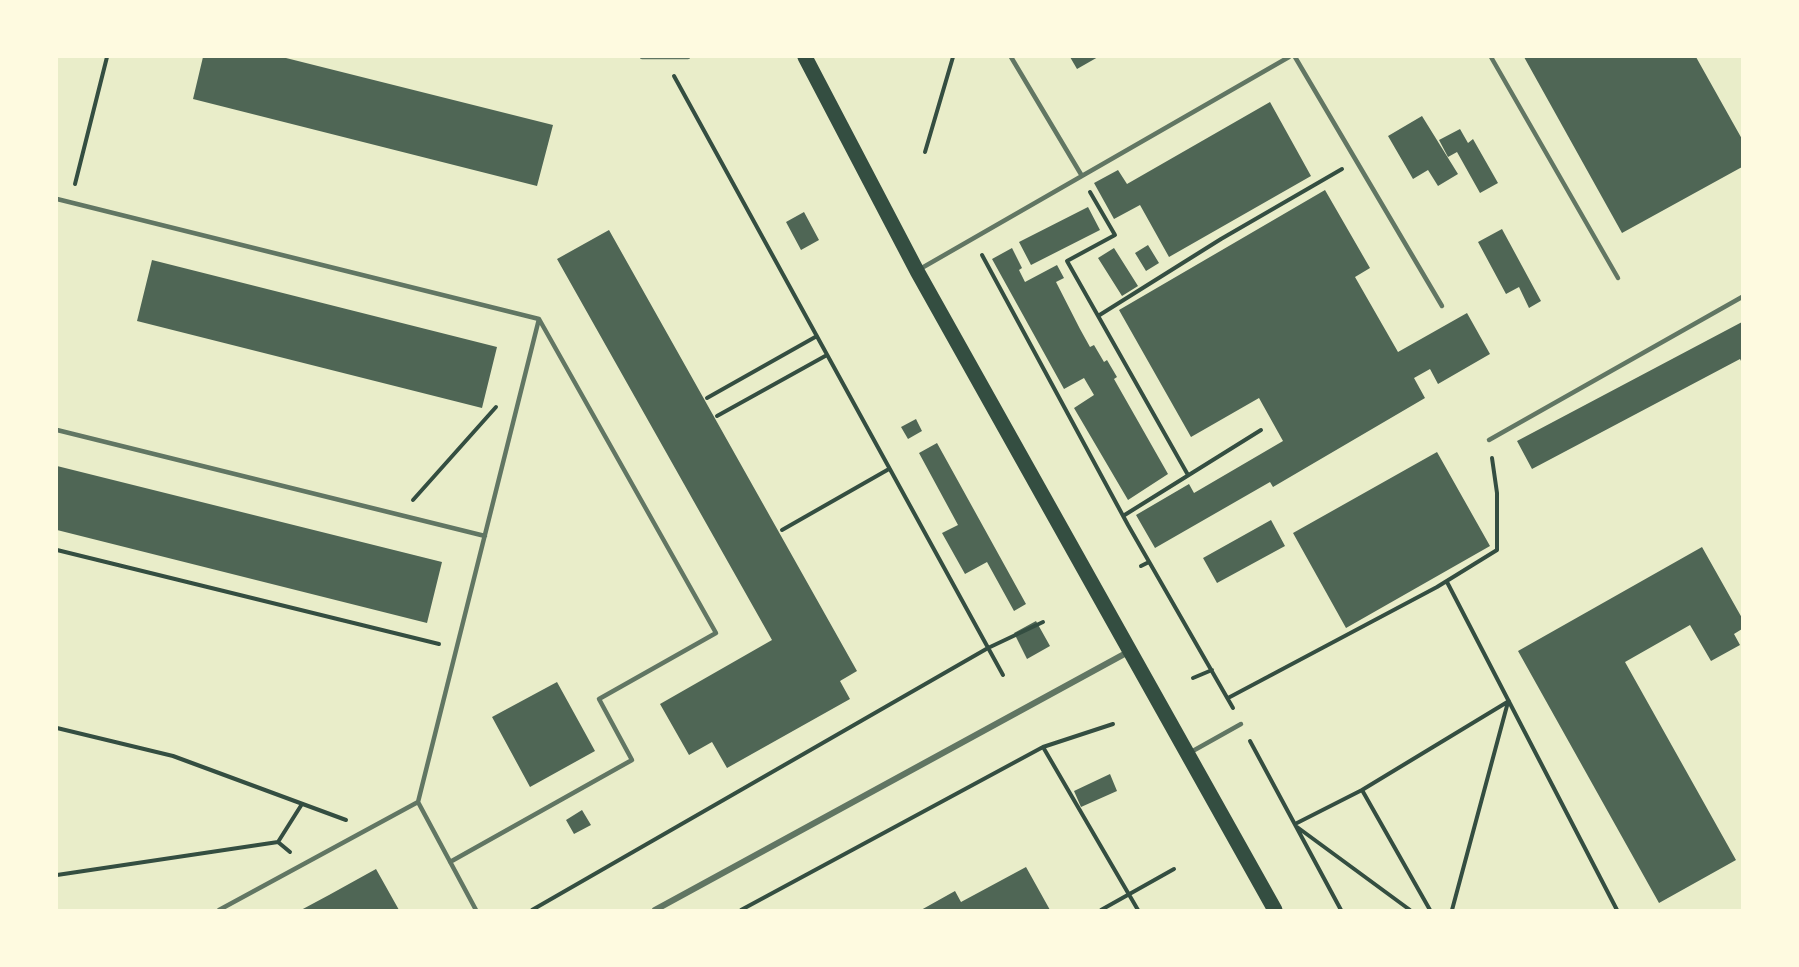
<!DOCTYPE html>
<style>
body{margin:0}
#map{position:relative;width:1799px;height:967px;overflow:hidden;background:#e9edc9;font-family:Commissioner,sans-serif}
canvas{display:block}
.frame{position:absolute;inset:0;border:58px solid #fefae0;pointer-events:none}
</style>
<div id="map">
<canvas width="1799" height="967"></canvas>
<div class="frame"></div>
</div>
<script>
const ctx = document.querySelector('canvas').getContext('2d');
ctx.lineJoin = 'round';
function paint(path, color) { ctx.fillStyle = color; ctx.fill(path, 'evenodd'); }
function strokePath(path, color, width, dash) { ctx.strokeStyle = color; ctx.lineWidth = width; ctx.lineCap = dash ? 'butt' : 'round'; ctx.setLineDash(dash || []); ctx.stroke(path); }
const building = new Path2D(`
 M203,57H282L553,125L537,186L193,99Z
 M1070,57H1098L1077,69Z
 M1524,57H1696L1742,139V167L1622,233Z
 M1270,102L1311,176L1169,257L1140,205L1114,219L1094,183L1118,170L1127,184Z
 M1422,116L1458,174L1438,186L1428,170L1413,179L1388,136Z
 M1460,129L1468,143L1473,139L1498,183L1480,193L1457,152L1448,157L1439,140Z
 M1325,190L1370,268L1355,277L1398,352L1467,313L1490,354L1438,384L1430,369L1414,378L1425,398L1273,487L1270,482L1155,548L1136,515L1189,484L1194,493L1283,441L1259,398L1191,437L1119,310Z
 M1088,207L1100,230L1031,265L1019,242Z
 M804,212L819,240L801,250L786,222Z
 M1502,229L1541,301L1529,308L1519,287L1506,294L1478,242Z
 M609,230L857,671L840,681L850,699L727,768L712,742L689,755L660,704L772,640L557,259Z
 M1148,245L1159,263L1146,271L1135,253Z
 M1012,248L1022,268L1019,270L1025,282L1057,265L1064,278L1056,282L1080,329L1090,347L1094,345L1104,362L1107,360L1117,377L1114,379L1168,474L1128,500L1074,408L1094,395L1084,378L1064,389L992,259Z
 M1114,248L1138,286L1122,296L1098,258Z
 M152,260L497,347L482,408L137,321Z
 M1742,322V363L1740,359L1532,469L1517,441Z
 M916,419L922,431L908,439L901,427Z
 M937,443L1026,604L1014,611L987,562L965,574L942,533L958,525L919,453Z
 M1437,452L1490,546L1346,628L1293,533Z
 M57,466L442,562L427,623L57,530Z
 M1271,520L1285,546L1217,583L1203,558Z
 M1702,547L1742,618V629L1734,634L1740,645L1711,661L1690,625L1625,662L1736,860L1659,903L1518,651Z
 M1036,621L1050,646L1027,659L1014,633Z
 M557,682L595,751L530,787L492,717Z
 M1110,774L1117,791L1081,807L1074,791Z
 M582,810L591,825L574,834L566,820Z
 M1026,867L1050,910H921L955,891L961,902Z
 M376,869L399,910H301L329,895Z`);
const path = new Path2D(`
 M674,76L1003,675
 M925,152L953,57
 M75,184L107,57
 M1090,192L1115,235L1067,261L1188,475
 M982,255L1128,525L1233,708
 M1098,316L1221,239L1342,169
 M707,398L817,336
 M717,416L827,355
 M413,500L496,407
 M1123,516L1261,430
 M782,530L889,469
 M57,550L439,644
 M1141,566L1149,562
 M1447,582L1617,910
 M1193,678L1212,670
 M1228,698L1437,587L1497,550V493L1492,458
 M57,728L173,756L346,820
 M1250,741L1341,910
 M1043,747L1138,910
 M1362,790L1430,910
 M1295,824L1362,790L1509,701
 M1297,827L1410,910
 M278,842L302,804
 M57,875L278,842L290,852
 M532,910L988,648L1043,622
 M741,910L1043,747L1113,724
 M1101,910L1174,869
 M1452,910L1508,702`);
const service = new Path2D(`
 M642,57H688
 M1011,57L1082,176
 M1295,57L1442,306
 M1491,57L1618,278
 M57,199L539,319L716,633L599,699L632,760L450,862
 M920,269L1289,57
 M57,430L485,536
 M1489,440L1742,297
 M1191,752L1241,724
 M219,910L418,802
 M476,910L418,802L539,319`);
const minor = new Path2D(`
 M655,910L1128,652`);
const primary = new Path2D(`
 M805,57L917,271L1275,910`);
paint(building, '#4f6655');
strokePath(path, '#344e41', 4);
strokePath(service, '#617663', 4.5);
strokePath(minor, '#617663', 6);
strokePath(primary, '#344e41', 15);
</script>
